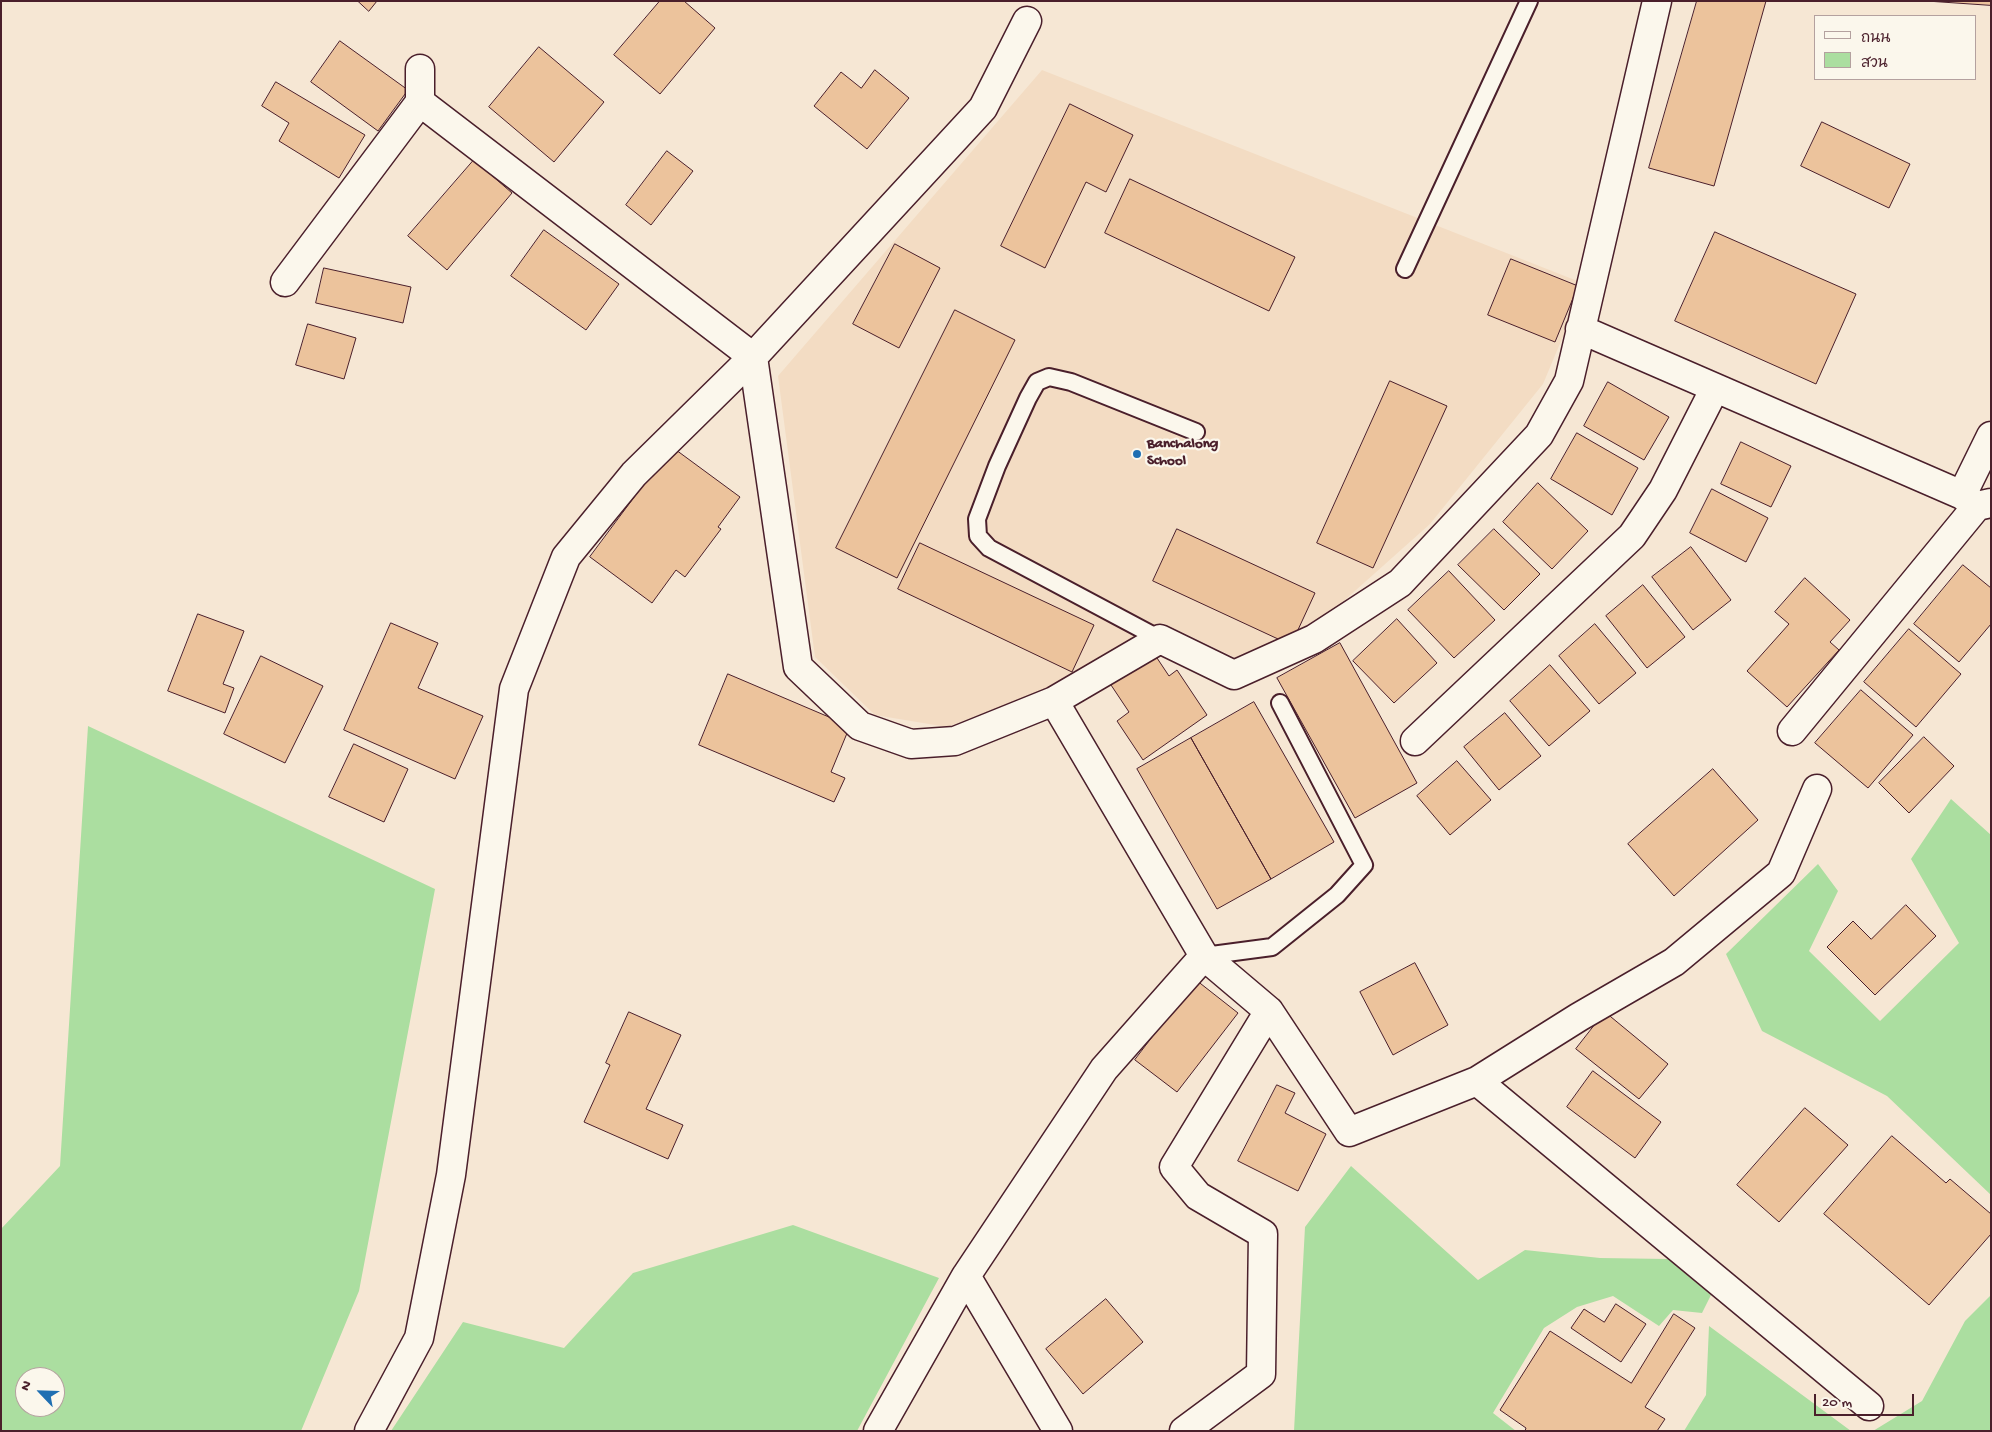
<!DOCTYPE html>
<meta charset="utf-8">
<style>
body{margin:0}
#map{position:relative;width:1992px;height:1432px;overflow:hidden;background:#f6e7d4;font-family:"Gochi Hand","Playpen Sans Thai",sans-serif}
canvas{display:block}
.frame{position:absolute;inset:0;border:2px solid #4a1f2b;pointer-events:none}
.legend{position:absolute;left:1814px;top:15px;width:162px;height:65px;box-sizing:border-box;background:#fbf7ec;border:1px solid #b4a19f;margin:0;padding:6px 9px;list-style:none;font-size:15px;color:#4a1f2b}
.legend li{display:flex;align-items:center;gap:10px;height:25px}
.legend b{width:25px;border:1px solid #b4a19f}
.north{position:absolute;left:15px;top:1367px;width:50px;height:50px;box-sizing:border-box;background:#fbf7ec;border:1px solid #b4a19f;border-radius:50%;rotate:294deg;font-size:14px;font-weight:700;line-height:20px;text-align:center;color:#4a1f2b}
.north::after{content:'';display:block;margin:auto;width:18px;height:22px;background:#1f6fb2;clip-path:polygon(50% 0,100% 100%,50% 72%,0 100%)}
.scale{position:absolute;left:1814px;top:1394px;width:100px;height:22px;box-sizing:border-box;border:2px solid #4a1f2b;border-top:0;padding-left:6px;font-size:15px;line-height:18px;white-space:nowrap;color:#4a1f2b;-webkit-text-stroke:4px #fbf7ec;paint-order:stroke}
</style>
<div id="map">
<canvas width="1992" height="1432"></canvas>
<div class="frame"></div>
<ul class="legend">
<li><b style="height:6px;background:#fbf7ec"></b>ถนน</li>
<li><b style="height:14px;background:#abdea0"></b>สวน</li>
</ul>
<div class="north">N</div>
<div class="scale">20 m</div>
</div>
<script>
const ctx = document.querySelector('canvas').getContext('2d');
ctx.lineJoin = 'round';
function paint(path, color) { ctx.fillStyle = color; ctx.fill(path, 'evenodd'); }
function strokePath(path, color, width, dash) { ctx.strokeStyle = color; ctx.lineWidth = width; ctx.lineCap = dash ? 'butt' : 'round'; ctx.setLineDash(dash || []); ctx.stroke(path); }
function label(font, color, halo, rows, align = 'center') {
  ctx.font = font + ' "Gochi Hand",sans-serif'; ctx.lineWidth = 4.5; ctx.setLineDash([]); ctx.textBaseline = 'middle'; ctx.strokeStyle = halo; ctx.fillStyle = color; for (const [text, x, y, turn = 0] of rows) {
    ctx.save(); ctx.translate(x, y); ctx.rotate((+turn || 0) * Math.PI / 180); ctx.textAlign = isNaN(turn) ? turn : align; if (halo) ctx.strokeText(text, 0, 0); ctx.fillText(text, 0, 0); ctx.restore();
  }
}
const built = new Path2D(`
 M1042,70L1585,284L1543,384L1430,524L1319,623L1238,659L1163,623L1039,692L947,727L875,715L815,657L778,376Z`);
const green = new Path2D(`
 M88,726L435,889L359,1291L301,1431H1V1229L60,1166ZM25,1377H55V1407H25Z
 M1951,799L1991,835V1195L1887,1096L1762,1031L1726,954L1818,864L1838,891L1809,951L1880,1021L1959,943L1911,859Z
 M1351,1166L1478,1280L1525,1250L1600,1258L1668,1259L1711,1295L1702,1313L1673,1310L1659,1326L1613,1296L1577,1307L1544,1328L1493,1413L1516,1431H1294L1305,1227Z
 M793,1225L939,1278L857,1431H391L463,1322L564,1348L633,1273Z
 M1991,1295V1431H1873L1922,1401L1965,1321Z
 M1709,1326L1851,1431H1684L1706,1395Z`);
const building = new Path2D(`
 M358,1H377L369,11Z
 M660,1H684L715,28L660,94L614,55Z
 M1697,1H1766L1714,186L1649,168Z
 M1927,1H1991V5Z
 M340,41L408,90L378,131L311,82Z
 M539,47L604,102L554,162L489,107Z
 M875,70L909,98L867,149L814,106L841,72L861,88Z
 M276,82L365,135L339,178L279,141L289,123L262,106Z
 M1070,104L1133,135L1106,192L1086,182L1045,268L1001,246Z
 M1822,122L1910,164L1889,208L1801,166Z
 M667,151L693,171L651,225L626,205Z
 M474,160L512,193L447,270L408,236Z
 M1130,179L1295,257L1269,311L1105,233Z
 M544,230L619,284L586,330L511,276Z
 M1715,232L1856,294L1816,384L1675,321Z
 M895,244L940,268L899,348L853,324Z
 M1511,259L1578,286L1555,342L1488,315Z
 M324,268L411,287L403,323L316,303Z
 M955,310L1015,340L897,578L836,548Z
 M308,324L356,338L344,379L296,365Z
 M1390,381L1447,406L1373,568L1317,543Z
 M1608,382L1669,417L1644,460L1584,426Z
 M1577,433L1638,468L1612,515L1551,479Z
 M1741,442L1791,466L1771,507L1721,484Z
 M672,447L740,497L718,527L721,529L685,577L676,570L652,603L590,557Z
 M1538,483L1588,531L1552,569L1503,522Z
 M1712,489L1768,518L1746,562L1690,533Z
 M1177,529L1315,593L1291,645L1153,581Z
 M1494,529L1540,574L1504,610L1458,565Z
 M920,543L1094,625L1072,672L898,589Z
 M1691,547L1731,600L1693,630L1652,577Z
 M1963,565L1991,588V624L1959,662L1914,624Z
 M1449,571L1495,620L1454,658L1408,610Z
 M1805,578L1850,620L1830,642L1839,650L1787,707L1747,671L1789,624L1775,612Z
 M1643,585L1685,637L1647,668L1606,616Z
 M198,614L244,631L223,684L234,688L225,713L168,691Z
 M1397,619L1437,663L1394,703L1353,661Z
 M391,623L438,643L418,688L483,716L455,779L344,730Z
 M1595,624L1636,673L1599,704L1559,656Z
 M1909,629L1961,674L1916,727L1864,682Z
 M1340,643L1417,783L1355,818L1277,678Z
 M1155,655L1169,676L1177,670L1207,715L1143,760L1117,721L1129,712L1111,685Z
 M261,656L323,686L285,763L224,734Z
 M1550,665L1590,711L1549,746L1510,701Z
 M728,674L850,726L831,772L845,778L834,802L699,745Z
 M1861,690L1913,735L1868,788L1815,743Z
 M1254,702L1334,842L1271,879L1191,738Z
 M1505,713L1541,756L1499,790L1464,747Z
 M1924,737L1954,766L1909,813L1879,783Z
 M1191,738L1271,879L1217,909L1137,769Z
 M354,744L408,769L384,822L329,797Z
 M1457,761L1491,800L1450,835L1417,796Z
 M1713,769L1758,820L1674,896L1628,844Z
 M1906,905L1936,936L1875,995L1827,947L1853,921L1871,939Z
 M1415,963L1448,1025L1393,1055L1360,992Z
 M1196,980L1238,1013L1177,1092L1135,1060Z
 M629,1012L681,1035L646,1109L683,1125L668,1159L584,1122L610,1065L606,1063Z
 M1605,1012L1668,1064L1639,1099L1576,1049Z
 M1593,1071L1661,1122L1635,1158L1567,1107Z
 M1277,1085L1295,1093L1285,1113L1326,1134L1298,1191L1238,1161Z
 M1805,1108L1848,1145L1779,1222L1737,1185Z
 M1892,1136L1946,1183L1950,1179L1991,1214V1234L1929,1305L1824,1214Z
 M1106,1299L1143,1342L1083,1394L1046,1349Z
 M1616,1304L1646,1324L1621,1362L1571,1328L1584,1309L1604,1322Z
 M1674,1314L1695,1328L1645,1407L1665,1419L1657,1431H1525L1526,1428L1500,1410L1550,1331L1631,1383Z`);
const lane = new Path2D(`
 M1405,269L1529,1
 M1160,639L989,548L978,536L977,519L997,466L1028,398L1037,382L1049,377L1071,382L1196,432
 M1204,956L1272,947L1337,895L1364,865L1280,703`);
const street = new Path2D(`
 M420,69V102L753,357L798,667L860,726L911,744L955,741L1054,701L1160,639L1234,675L1314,639L1400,583L1539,435L1569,381L1657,1
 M285,282L420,102
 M1580,329L1962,495L1977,506L1991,503
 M1962,495L1991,436
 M1054,701L1204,956L1269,1011L1349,1132L1477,1081L1579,1017L1674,962L1781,873L1817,789
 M1792,731L1977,506
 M1415,741L1632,536L1663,490L1715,388
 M1477,1081L1869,1406
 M966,1276L1058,1431
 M369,1431L419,1338L451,1175L514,689L566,557L634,474L753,357L983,108L1027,21
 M878,1431L966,1276L1104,1069L1204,956
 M1184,1431L1261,1374L1263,1234L1198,1196L1174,1167L1269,1011`);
const markers = [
 [1137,454,5,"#1f6fb2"]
];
const poiNames = [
 ["Banchalong",1147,445],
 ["School",1147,462]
];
paint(built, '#f3dcc3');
paint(green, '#abdea0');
paint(building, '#ecc39c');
strokePath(building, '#4a1f2b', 1);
strokePath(lane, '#4a1f2b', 20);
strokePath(street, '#4a1f2b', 31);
strokePath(lane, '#fbf7ec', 16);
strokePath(street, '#fbf7ec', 28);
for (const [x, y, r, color] of markers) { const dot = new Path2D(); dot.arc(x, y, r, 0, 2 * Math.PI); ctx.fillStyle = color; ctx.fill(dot); strokePath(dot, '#fbf7ec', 2); }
label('bold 15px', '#4a1f2b', '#fbf7ec', poiNames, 'left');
</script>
